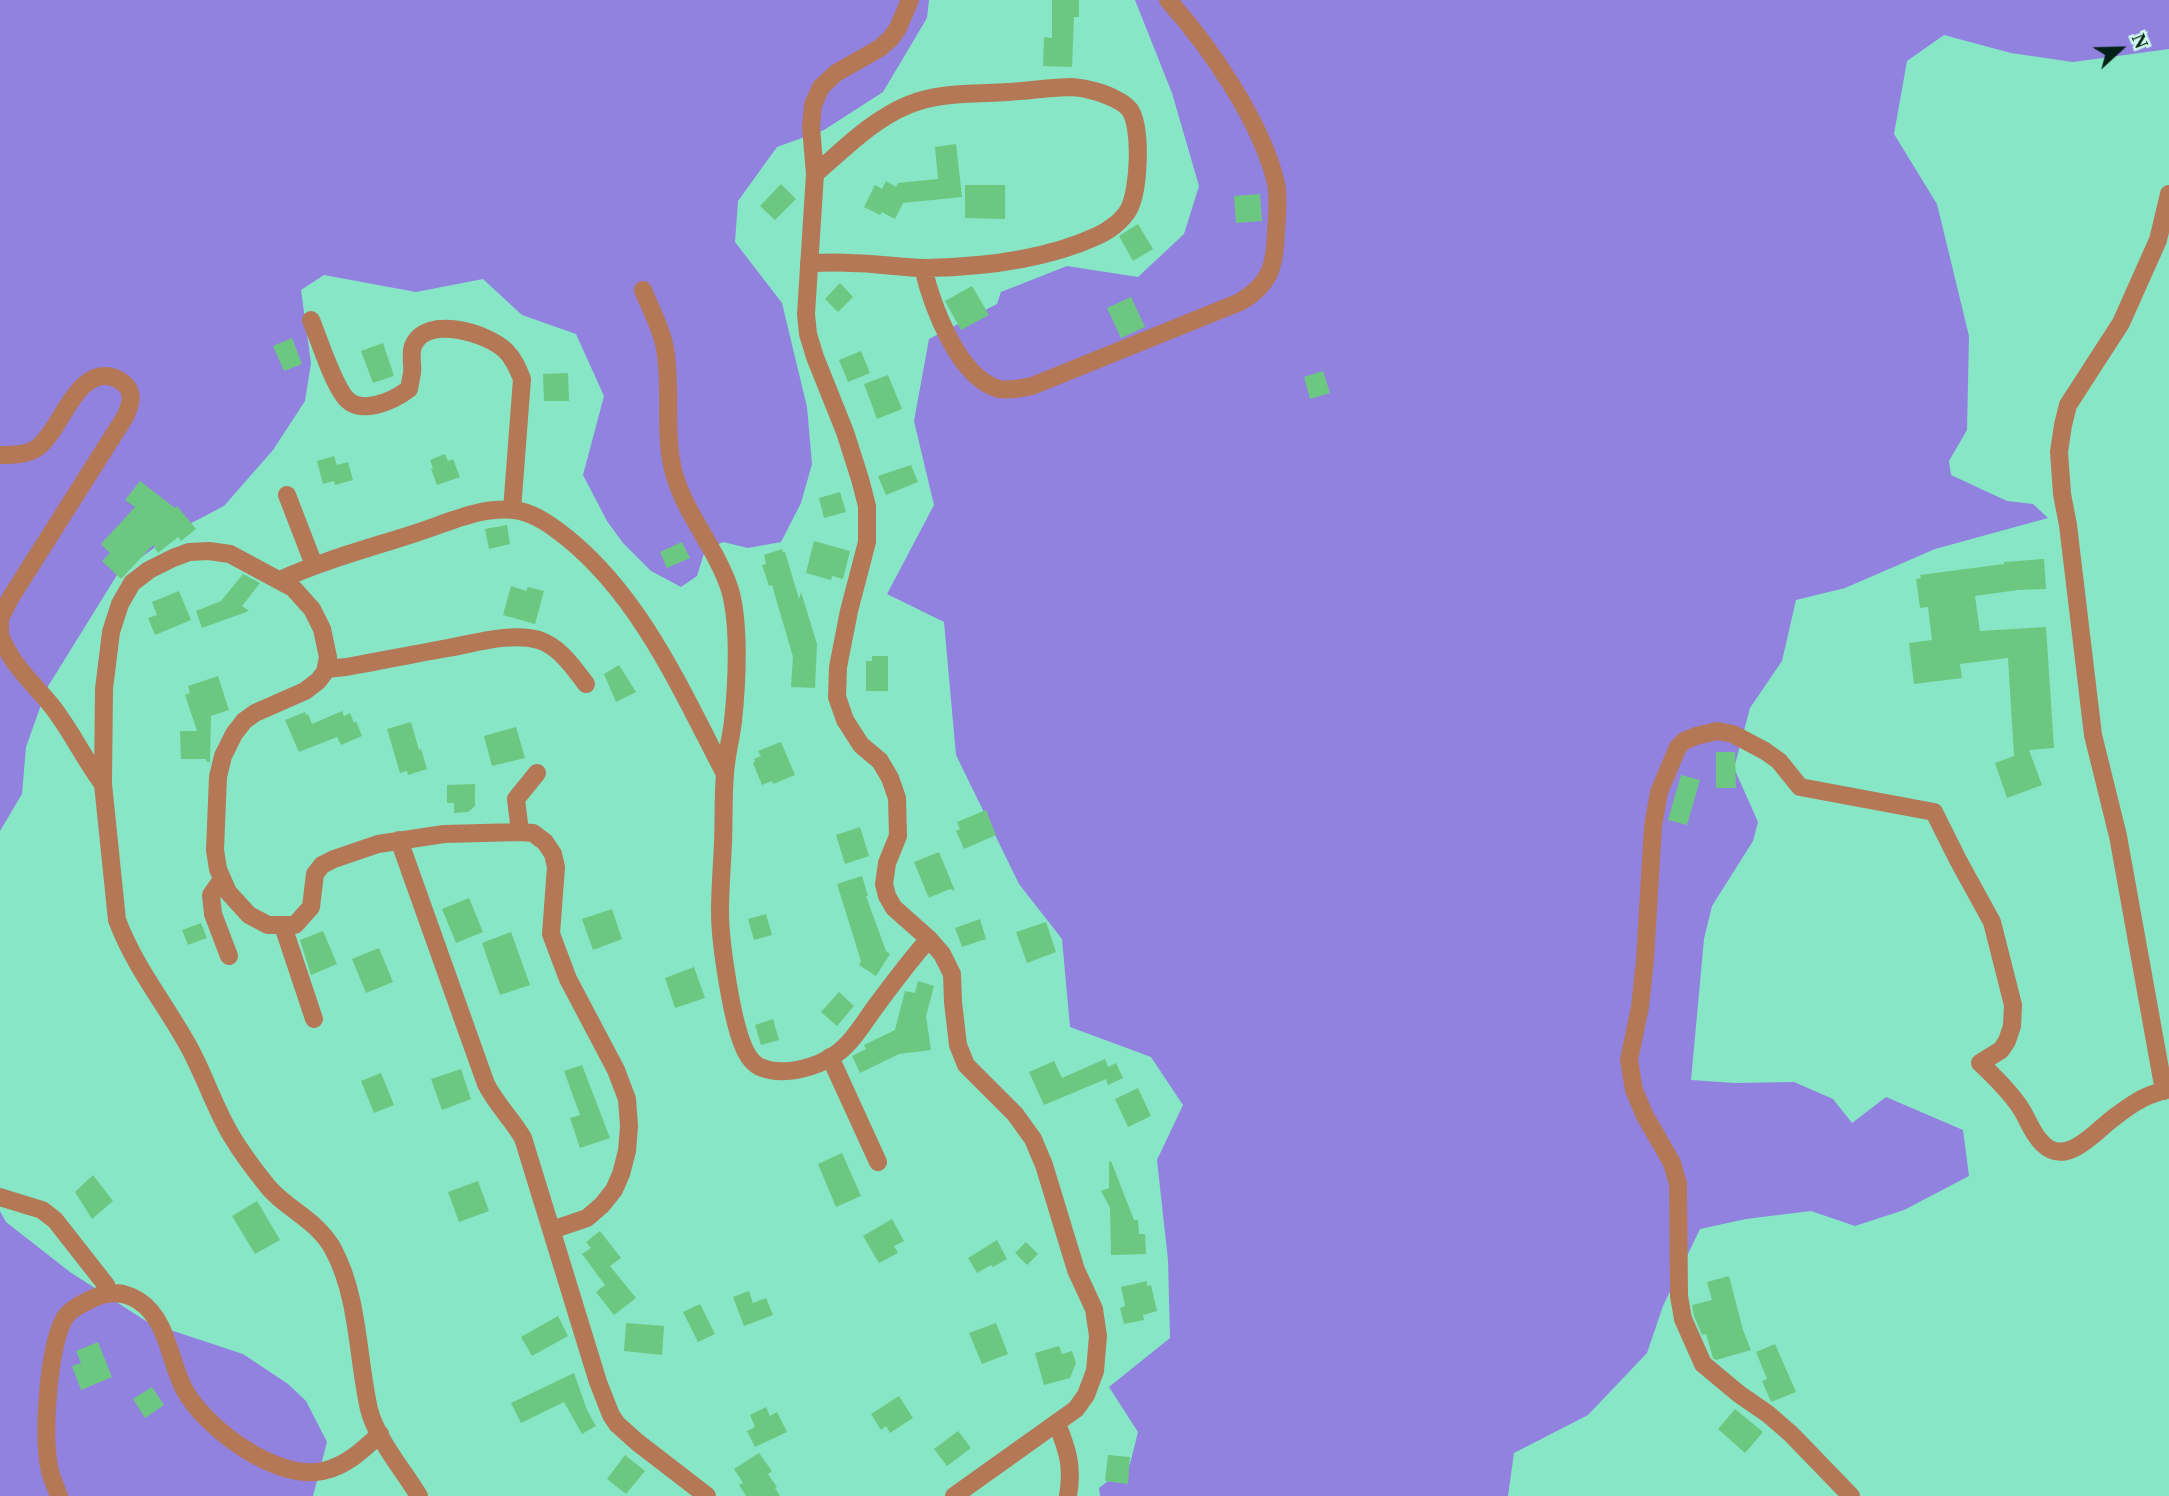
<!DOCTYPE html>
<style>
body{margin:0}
#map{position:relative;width:2169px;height:1496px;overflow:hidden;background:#87e6c5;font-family:"Times New Roman",serif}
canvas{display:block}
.north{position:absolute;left:2085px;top:14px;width:70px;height:70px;-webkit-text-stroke:5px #d0fdeb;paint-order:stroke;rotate:68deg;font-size:19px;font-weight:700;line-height:28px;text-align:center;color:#012016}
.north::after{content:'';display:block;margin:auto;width:24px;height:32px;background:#012016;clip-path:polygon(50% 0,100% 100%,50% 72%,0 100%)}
</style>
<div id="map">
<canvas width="2169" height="1496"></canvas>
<div class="north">N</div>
</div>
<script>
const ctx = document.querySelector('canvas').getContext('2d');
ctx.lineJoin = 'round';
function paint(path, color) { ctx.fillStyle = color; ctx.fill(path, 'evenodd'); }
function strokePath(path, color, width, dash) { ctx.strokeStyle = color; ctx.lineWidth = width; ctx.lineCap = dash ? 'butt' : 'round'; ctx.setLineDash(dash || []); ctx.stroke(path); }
const forest = new Path2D(`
 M0,0H929L927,18L883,92L824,130L777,147L738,201L735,242L782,303L807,407L812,464L801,503L781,542L748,548L723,542L705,550L697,576L681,587L651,571L623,543L607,521L583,475L604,396L576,334L522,315L483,279L416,292L324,275L301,290L311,363L305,401L273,450L224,506L180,529L117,575L47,688L26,747L22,794L0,831Z
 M1135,0H2169V49L2073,62L2011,53L1944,35L1907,61L1894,134L1937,204L1969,336L1967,430L1949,461L1951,475L2007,501L2033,504L2048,518L1935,549L1845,588L1796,600L1782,661L1750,708L1734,768L1758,822L1753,841L1712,906L1704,939L1691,1080L1734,1083L1794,1082L1833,1099L1852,1123L1886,1097L1963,1130L1969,1176L1904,1210L1855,1226L1811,1211L1746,1219L1700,1229L1663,1306L1647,1353L1588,1415L1514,1453L1508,1496H1100L1099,1488L1130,1464L1138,1432L1109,1387L1170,1338L1168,1260L1157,1160L1183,1105L1151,1057L1070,1027L1062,939L1019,884L956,755L944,622L887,594L934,505L914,421L929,339L997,304L1001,292L1067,266L1138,277L1184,234L1199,186L1172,93Z
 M0,1211L6,1222L70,1272L149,1323L243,1354L288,1384L306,1401L327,1442L313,1496H0Z`);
const building = new Path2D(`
 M1052,0H1079V17H1074L1072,67L1043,66L1044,37L1052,38Z
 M956,144L962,197L903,203L895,219L882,212L880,215L864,207L875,185L882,189L886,181L896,187L898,183L938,179L935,147Z
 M781,184L796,199L775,220L760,206Z
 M965,185H1005V219L965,218Z
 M1260,194L1262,221L1236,223L1234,196Z
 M1138,224L1153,249L1133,261L1119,236Z
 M840,283L853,297L838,312L825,299Z
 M972,286L989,315L961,330L945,301Z
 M1131,297L1145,327L1121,338L1107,308Z
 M292,338L302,364L284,371L273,346Z
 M383,343L394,376L373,383L361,351Z
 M861,351L870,373L848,382L839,360Z
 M1323,371L1330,393L1310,399L1304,377Z
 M568,373L569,401H544L543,374Z
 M888,375L902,409L877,419L864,384Z
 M445,454L448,461L453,459L460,477L437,485L431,469L433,468L430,460Z
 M334,456L337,465L348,462L353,480L335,485L334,481L323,484L317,461Z
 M911,465L918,482L886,495L878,476Z
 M140,481L175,508L177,506L196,529L181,541L178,537L158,553L153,545L121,579L102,561L110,553L101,544L135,507L125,500Z
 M840,492L846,512L824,518L819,498Z
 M507,525L510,544L489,549L485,529Z
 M814,541L850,551L843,579L832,576L831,580L806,573Z
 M682,542L690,558L667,568L660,552Z
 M782,549L783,552H785L799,599L801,592L817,644L815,688L791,687L793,657L772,585L769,586L762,565L766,564L764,555Z
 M2044,559L2046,589L2018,590L1975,596L1980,631L2046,627L2054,748L2029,750L2042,785L2007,798L1995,763L2014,756L2008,658L1960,664L1962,678L1914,684L1909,643L1932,640L1928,607L1920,608L1916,579L1921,578L1920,575L2004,564V562Z
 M243,574L260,583L242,606L249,611L202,628L196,611L221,601Z
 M511,586L526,591L528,587L544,591L535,624L503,615Z
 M179,591L191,620L155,635L148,618L157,615L152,602Z
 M872,656H888V691H866V661H872Z
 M619,665L636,692L616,702L604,674Z
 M218,676L229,710L211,716L210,762H207L206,759H181L180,731H197L185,695L190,693L188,686Z
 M342,711L344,716L350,713L354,723L356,721L362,736L341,745L337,737L299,752L285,720L305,712L306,715L308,714L312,724Z
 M411,722L419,750L421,749L427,769L408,775L407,771L400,773L387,729Z
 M516,727L525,758L492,766L484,736Z
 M781,742L795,775L773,784L772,781L762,785L753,763L755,762L754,759L761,756L758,751Z
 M1716,752H1735L1736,788H1716Z
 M1681,775L1700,780L1687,825L1668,820Z
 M475,784V806L468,812L454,813V803H447V785Z
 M986,810L996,835L964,849L956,831L960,829L957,822Z
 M860,827L869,856L845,864L836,835Z
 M939,852L955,891L950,889L928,898L930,894L928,896L914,862Z
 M862,876L868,896H866L886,951L890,954L876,976L859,965L861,961L837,884Z
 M469,898L483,932L456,943L442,909Z
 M612,909L622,939L593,950L582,919Z
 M766,914L772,935L754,940L748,919Z
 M980,919L986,939L962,947L955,928Z
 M1046,922L1056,952L1027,963L1016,932Z
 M201,923L207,938L188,945L182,930Z
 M323,931L337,964L311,975L300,940Z
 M511,932L530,985L500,995L482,943Z
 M379,948L393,982L366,993L352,959Z
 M694,967L705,998L675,1008L665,978Z
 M918,981L934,986L926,1016L931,1050L899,1054L860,1073L852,1056L866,1049L864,1045L895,1030L905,991L915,993Z
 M839,992L854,1006L837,1026L821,1012Z
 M773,1019L779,1040L761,1045L755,1025Z
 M1105,1059L1108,1067L1116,1063L1123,1078L1108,1085L1106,1079L1044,1105L1029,1072L1054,1061L1062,1078Z
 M582,1065L610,1138L580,1148L570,1118L580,1115L564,1071Z
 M461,1069L471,1099L442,1110L431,1079Z
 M381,1073L394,1105L374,1113L361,1081Z
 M1138,1088L1151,1116L1128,1127L1115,1099Z
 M842,1153L861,1196L836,1207L818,1164Z
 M1111,1161L1134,1220H1138L1139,1234H1145L1146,1254L1111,1255L1110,1208L1101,1191L1109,1188V1162Z
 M93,1175L113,1201L92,1219L75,1192Z
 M478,1181L489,1211L459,1222L448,1192Z
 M257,1201L280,1240L255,1254L232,1216Z
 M892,1219L904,1241L894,1246L898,1253L879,1263L863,1236Z
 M600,1231L621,1258L610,1266L636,1298L614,1315L596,1292L605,1285L582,1254L591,1248L586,1242Z
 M997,1240L1007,1259L993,1267L991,1265L977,1273L968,1258Z
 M1026,1242L1038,1254L1027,1265L1015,1253Z
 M1729,1276L1743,1330L1751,1350L1716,1360L1713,1358L1706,1334L1702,1335L1694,1316L1692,1305L1712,1300L1707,1282Z
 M1147,1281V1286L1151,1285L1157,1311L1143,1315L1144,1320L1124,1324L1120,1308L1125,1306L1121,1287Z
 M749,1291L753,1303L766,1298L773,1315L744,1326L733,1297Z
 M700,1304L715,1334L698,1342L683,1312Z
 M558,1316L568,1336L532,1356L521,1337Z
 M626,1323L664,1326L662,1355L624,1351Z
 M996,1323L1008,1354L982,1364L969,1333Z
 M98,1342L112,1377L81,1390L72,1366L81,1363L76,1351Z
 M1775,1344L1796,1392L1771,1402L1762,1381L1767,1379L1756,1352Z
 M1059,1346L1062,1354L1072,1351L1076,1363L1070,1378L1044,1385L1035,1353Z
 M574,1373L587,1410L596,1426L582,1434L564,1402L521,1423L511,1403Z
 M152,1387L164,1405L145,1418L133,1399Z
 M899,1396L913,1418L890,1433L886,1426L881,1430L871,1414Z
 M766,1407L770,1416L777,1412L787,1432L755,1447L747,1431L755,1427L750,1415Z
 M1735,1409L1763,1432L1745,1453L1718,1429Z
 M958,1431L971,1448L947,1466L934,1449Z
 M759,1453L772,1471L768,1474L777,1487L775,1488L780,1496H746L739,1485L743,1483L734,1469Z
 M625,1455L645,1471L626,1494L607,1479Z
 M1108,1455L1130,1457L1128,1484L1105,1481Z`);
const minor = new Path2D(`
 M910,0L898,28L891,38L880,48L836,73L821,87L813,105L811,127L815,174L806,314L808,334L815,357L845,432L860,479L867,506V542L849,611L838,667L837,697L845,720L861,745L880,761L890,778L897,798L898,836L887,863L884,884L887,896L894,908L929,939L942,954L952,974L953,1002L958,1045L966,1065L1015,1114L1033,1139L1044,1165L1076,1270L1094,1309L1098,1336L1095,1371L1086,1395L1076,1409L954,1496
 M809,263C823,263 837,262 851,263C876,263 901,268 926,268C983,267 1045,260 1097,236C1109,231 1123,220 1129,209C1139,190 1142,128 1130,110C1127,106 1121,102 1117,100C1105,93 1086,88 1072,87C1051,87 1029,91 1008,92C976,94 938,92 908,105C872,120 844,149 815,174
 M923,268C932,305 958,378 999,389C1010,391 1022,388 1032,386L1240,302C1271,284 1275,265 1276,231C1277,216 1279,198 1276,183C1261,121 1210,47 1168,0
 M643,290C650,308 662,329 665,349C672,387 664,427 672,465C681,510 716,546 730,590C740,625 737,684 733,721C731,739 726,756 725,774C723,796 724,820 723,843C722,866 720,889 720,912C720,941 732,1026 746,1052C749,1058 754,1064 760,1067C783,1077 816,1068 836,1054C853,1042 864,1022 876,1006C893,983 910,960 929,939
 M311,320C320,342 331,378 344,396C359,417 393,401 409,389C410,384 411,378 412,373C413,365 410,354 413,346C426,314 488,333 506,351C514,359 518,369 522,379L512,510
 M0,455C12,455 27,455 37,448C61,431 76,367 112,377C119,379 126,384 129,390C133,399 129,408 125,417L11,597L0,618V632
 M287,495L314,565
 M280,580C324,560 370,548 416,533C448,523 485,504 520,511C537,515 552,526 566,537C641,597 681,690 725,774
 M0,635C11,664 32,682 51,705C71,730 84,759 103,784
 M326,669L346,667C380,661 414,654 448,648C476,643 511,632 539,640C560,647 573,667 586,684
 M520,832L516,799L537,773
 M399,840L486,1084C496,1104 512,1119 523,1138L598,1382L611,1415L617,1424L637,1442L707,1496
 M222,879L211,895L213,914L229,956
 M283,926L314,1019
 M830,1057L878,1162
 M2164,1091L2118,836L2093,735L2068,525L2062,494L2059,452L2063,425L2068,405L2121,323L2158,240L2169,194
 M0,1197L42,1210L55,1220L106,1285L109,1292
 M1057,1424C1068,1451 1073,1467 1068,1496
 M59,1496C56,1488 52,1479 50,1471C42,1437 48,1350 64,1319C70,1309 83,1303 94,1298C109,1291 124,1291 139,1301C168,1320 169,1360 184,1389C205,1428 276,1481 323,1471C346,1466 363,1450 380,1434
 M419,1496C403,1470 376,1438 369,1409C357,1356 359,1297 333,1249C316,1218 283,1208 265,1183C253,1168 241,1152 231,1135C213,1105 203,1070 185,1040C161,998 135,967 117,920L103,784L104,689L111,632L120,604L132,583L149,570L173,558L189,552L209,551L230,554L293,588L312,609L322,629L328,657L325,672L318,681L305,691L255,713L244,721L234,734L223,756L218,777L215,850L218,869L228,892L249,915L268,925H295L311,907L315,874L322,865L334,859L378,844L444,834L520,832L533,833L545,842L553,854L556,867L551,934L568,979L616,1070L627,1099L629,1126L627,1151L621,1174L614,1190L602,1205L587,1218L552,1230
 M1851,1496L1791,1434L1768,1414L1739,1394L1703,1364L1683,1319L1679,1296L1678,1184L1672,1163L1645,1116L1634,1090L1629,1060L1640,1007L1645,960L1653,826L1659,792L1678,747L1684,741L1696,736L1717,731L1733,734L1765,751L1779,761L1800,787L1934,812L1958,860L1992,922L2013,1005L2012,1026L2007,1041L2001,1050L1980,1063C1995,1077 2009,1091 2020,1107C2028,1119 2032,1134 2043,1144C2066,1167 2094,1133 2112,1119C2120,1113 2129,1106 2138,1101C2147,1095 2159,1092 2169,1089`);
paint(forest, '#9182e0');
paint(building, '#6cc880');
strokePath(minor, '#b47857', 18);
</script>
